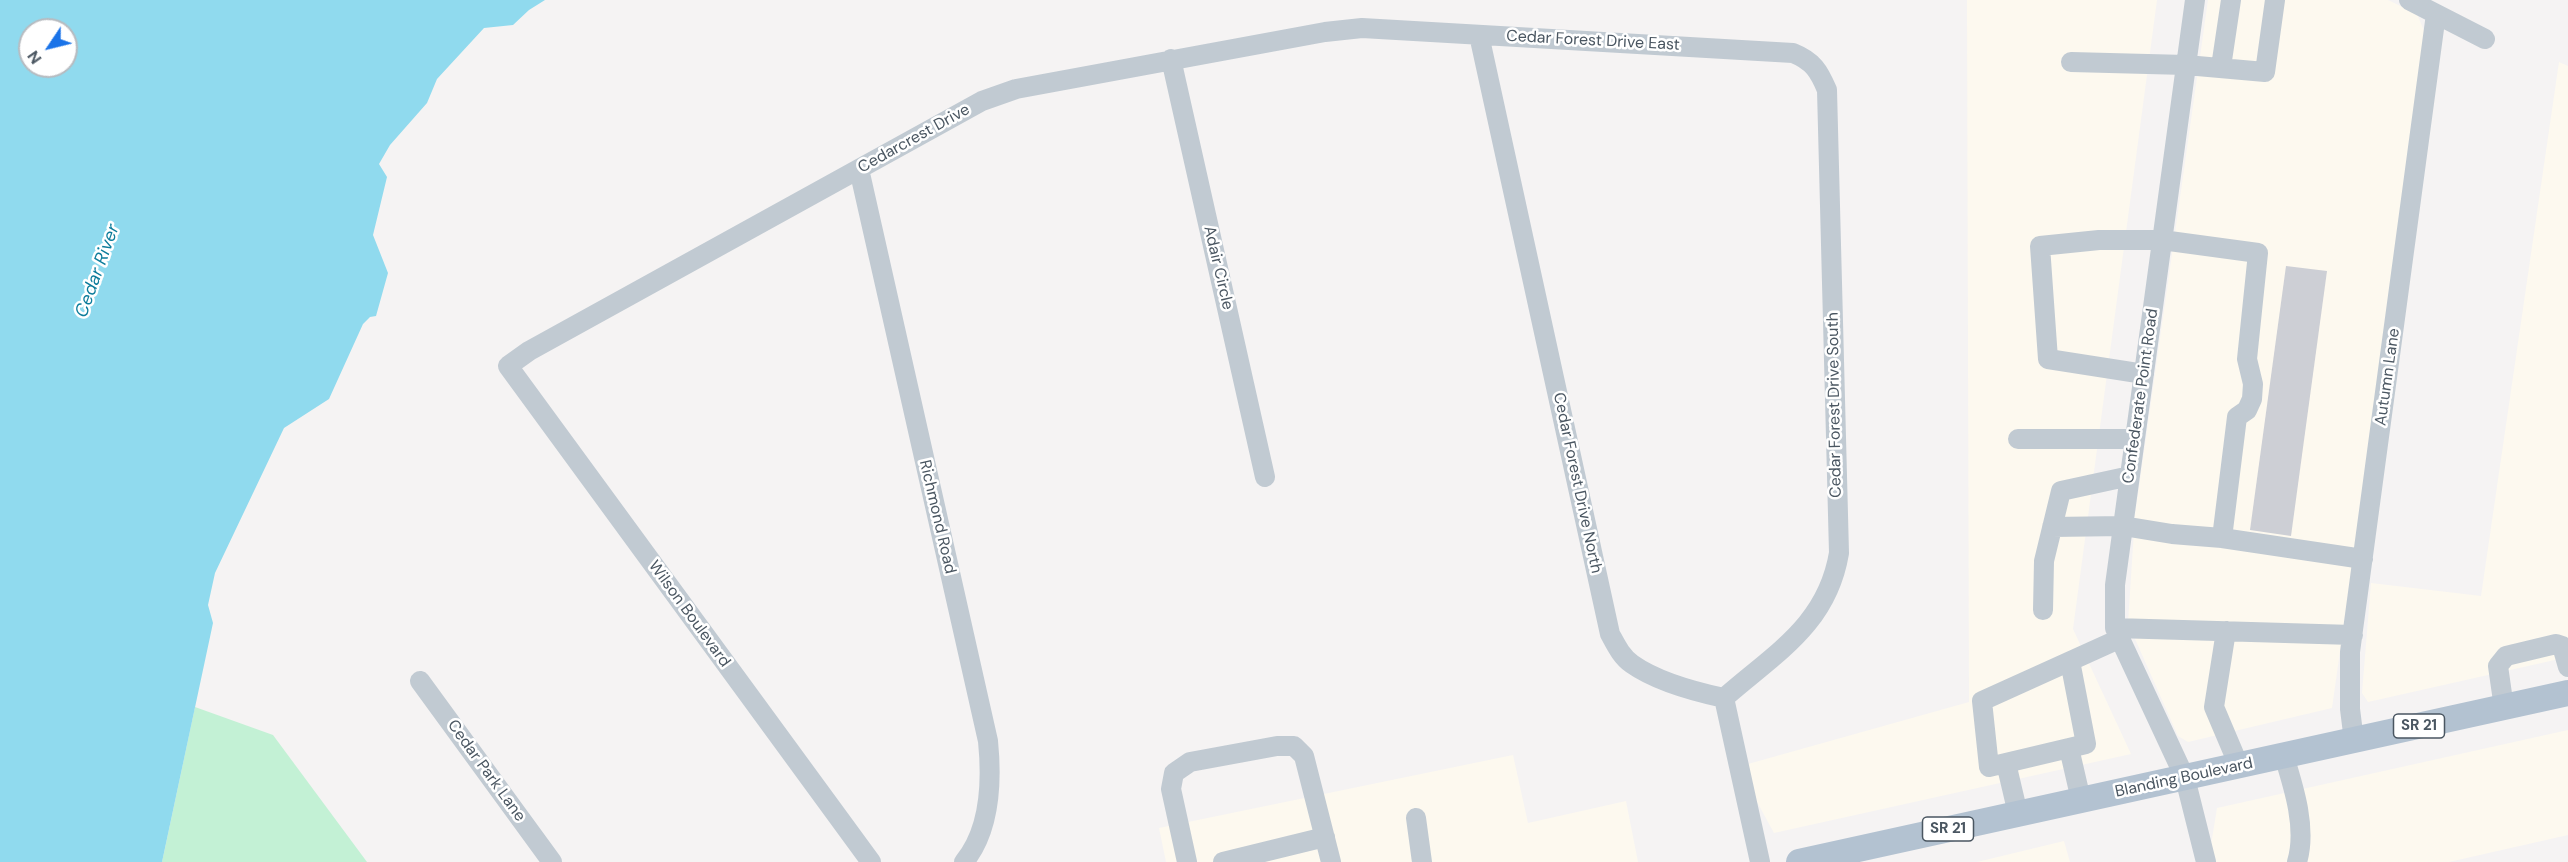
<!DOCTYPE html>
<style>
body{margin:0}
#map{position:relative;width:2568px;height:862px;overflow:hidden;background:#f5f3f3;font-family:"DM Sans",sans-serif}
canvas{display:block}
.north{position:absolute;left:18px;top:18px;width:60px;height:60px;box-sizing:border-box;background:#fff;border:2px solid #b7bbc0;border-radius:50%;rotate:235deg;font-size:16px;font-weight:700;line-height:24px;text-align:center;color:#4a5661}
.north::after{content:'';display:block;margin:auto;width:21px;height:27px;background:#1a73e8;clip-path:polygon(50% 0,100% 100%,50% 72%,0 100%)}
</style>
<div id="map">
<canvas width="2568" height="862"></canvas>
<div class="north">N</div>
</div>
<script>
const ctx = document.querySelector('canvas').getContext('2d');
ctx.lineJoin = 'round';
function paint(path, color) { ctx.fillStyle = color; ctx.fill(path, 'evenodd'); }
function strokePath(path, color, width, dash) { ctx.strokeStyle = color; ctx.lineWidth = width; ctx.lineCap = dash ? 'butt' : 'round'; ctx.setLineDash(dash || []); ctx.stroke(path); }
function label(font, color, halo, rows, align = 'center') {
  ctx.font = font + ' "DM Sans",sans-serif'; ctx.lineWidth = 5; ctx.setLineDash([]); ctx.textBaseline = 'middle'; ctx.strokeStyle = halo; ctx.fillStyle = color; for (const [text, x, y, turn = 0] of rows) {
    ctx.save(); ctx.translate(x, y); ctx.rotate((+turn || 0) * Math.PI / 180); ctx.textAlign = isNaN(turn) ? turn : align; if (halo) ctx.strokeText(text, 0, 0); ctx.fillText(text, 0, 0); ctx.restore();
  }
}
const commercial = new Path2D(`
 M1967,0H2157L2073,629L2131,754L1774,833L1756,800L1748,764L1969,702Z
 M2208,0H2388L2417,14L2427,38L2332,708L2188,742L2178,736L2128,623L2135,515Z
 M2559,62L2568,66V657L2368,702L2362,693L2371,583L2481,596Z
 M2568,730V835L2449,862H2216L2211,845L2217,808Z
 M1513,755L1528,823L1626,801L1638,862H1166L1159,828Z
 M2064,841L2070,862H1977Z`);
const green = new Path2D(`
 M195,707L273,735L367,862H162Z`);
const water = new Path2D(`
 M0,0H545L529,10L513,25L484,28L437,79L427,103L390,145L379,164L387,177L373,235L388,273L376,316L370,317L363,324L329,399L284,428L215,573L208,605L213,623L162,862H0ZM30,30H66V66H30Z`);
const building = new Path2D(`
 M2286,266L2327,271L2291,536L2250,530Z`);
const minor = new Path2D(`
 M2195,0L2115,585V628L2185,778L2206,862
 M2409,0L2485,39
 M1479,35L1610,634C1616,645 1621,656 1632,664C1656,681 1696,692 1724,698
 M1171,59L1265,477
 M2071,62L2186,65L2265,72L2275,0
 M2221,67L2231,0
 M859,169L988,741C992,781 991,829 964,862
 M2018,439H2135
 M2052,527L2123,526L2172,534L2222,538L2237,417L2247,410L2252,399L2253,384L2247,359L2258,253L2162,240H2099L2040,246L2048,359L2144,374
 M2222,538L2363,559
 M2043,610L2044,561L2061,491L2130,476
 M2115,628L2353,635
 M2226,631L2214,707L2239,766
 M2070,661L2086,744L1989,767L1982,701L2119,639
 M420,681L552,862
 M1724,698L1760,862
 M2504,708L2498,666L2506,656L2556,644L2562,646L2568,667
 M2354,741L2350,709V652L2436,14
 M2069,748L2081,800
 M2284,756C2294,788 2307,829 2297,862
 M2006,763L2018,814
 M1416,818L1422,862
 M871,862L508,366L529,351L982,101L1016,89L1325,32L1362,28L1793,53C1813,61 1819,71 1827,90L1839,553C1827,625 1775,653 1724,698
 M1187,862L1171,789L1174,773L1190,762L1277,746H1294L1304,756L1331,862
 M1223,862L1325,837`);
const major = new Path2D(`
 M1799,862L2568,693`);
const shields = [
 [2419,726,51],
 [1948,829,51]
];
const shieldNames = [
 ["SR 21",2419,726],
 ["SR 21",1948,829]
];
const streetNames = [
 ["Cedar Forest Drive East",1593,41,3],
 ["Cedarcrest Drive",914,139,-29],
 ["Adair Circle",1218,268,77],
 ["Autumn Lane",2388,377,-82],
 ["Confederate Point Road",2141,396,-82],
 ["Cedar Forest Drive South",1835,405,-91],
 ["Cedar Forest Drive North",1577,483,78],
 ["Richmond Road",937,517,77],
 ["Wilson Boulevard",689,614,54],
 ["Cedar Park Lane",486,771,54],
 ["Blanding Boulevard",2184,778,-12]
];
const waterNames = [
 ["Cedar River",98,271,-70]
];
paint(commercial, '#fdf9ef');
paint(green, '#c3f1d5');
paint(water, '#90daee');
paint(building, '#cdcfd5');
strokePath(minor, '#c1cad2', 20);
strokePath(major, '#b3c2d1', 26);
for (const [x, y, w] of shields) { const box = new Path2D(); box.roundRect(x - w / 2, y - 12, w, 24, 4.5); ctx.fillStyle = '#fff'; ctx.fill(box); strokePath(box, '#4a5661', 1.5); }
label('bold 15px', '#4a5661', null, shieldNames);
label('16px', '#4a5661', '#fff', streetNames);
label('italic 18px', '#0c7c9b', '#fff', waterNames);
</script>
